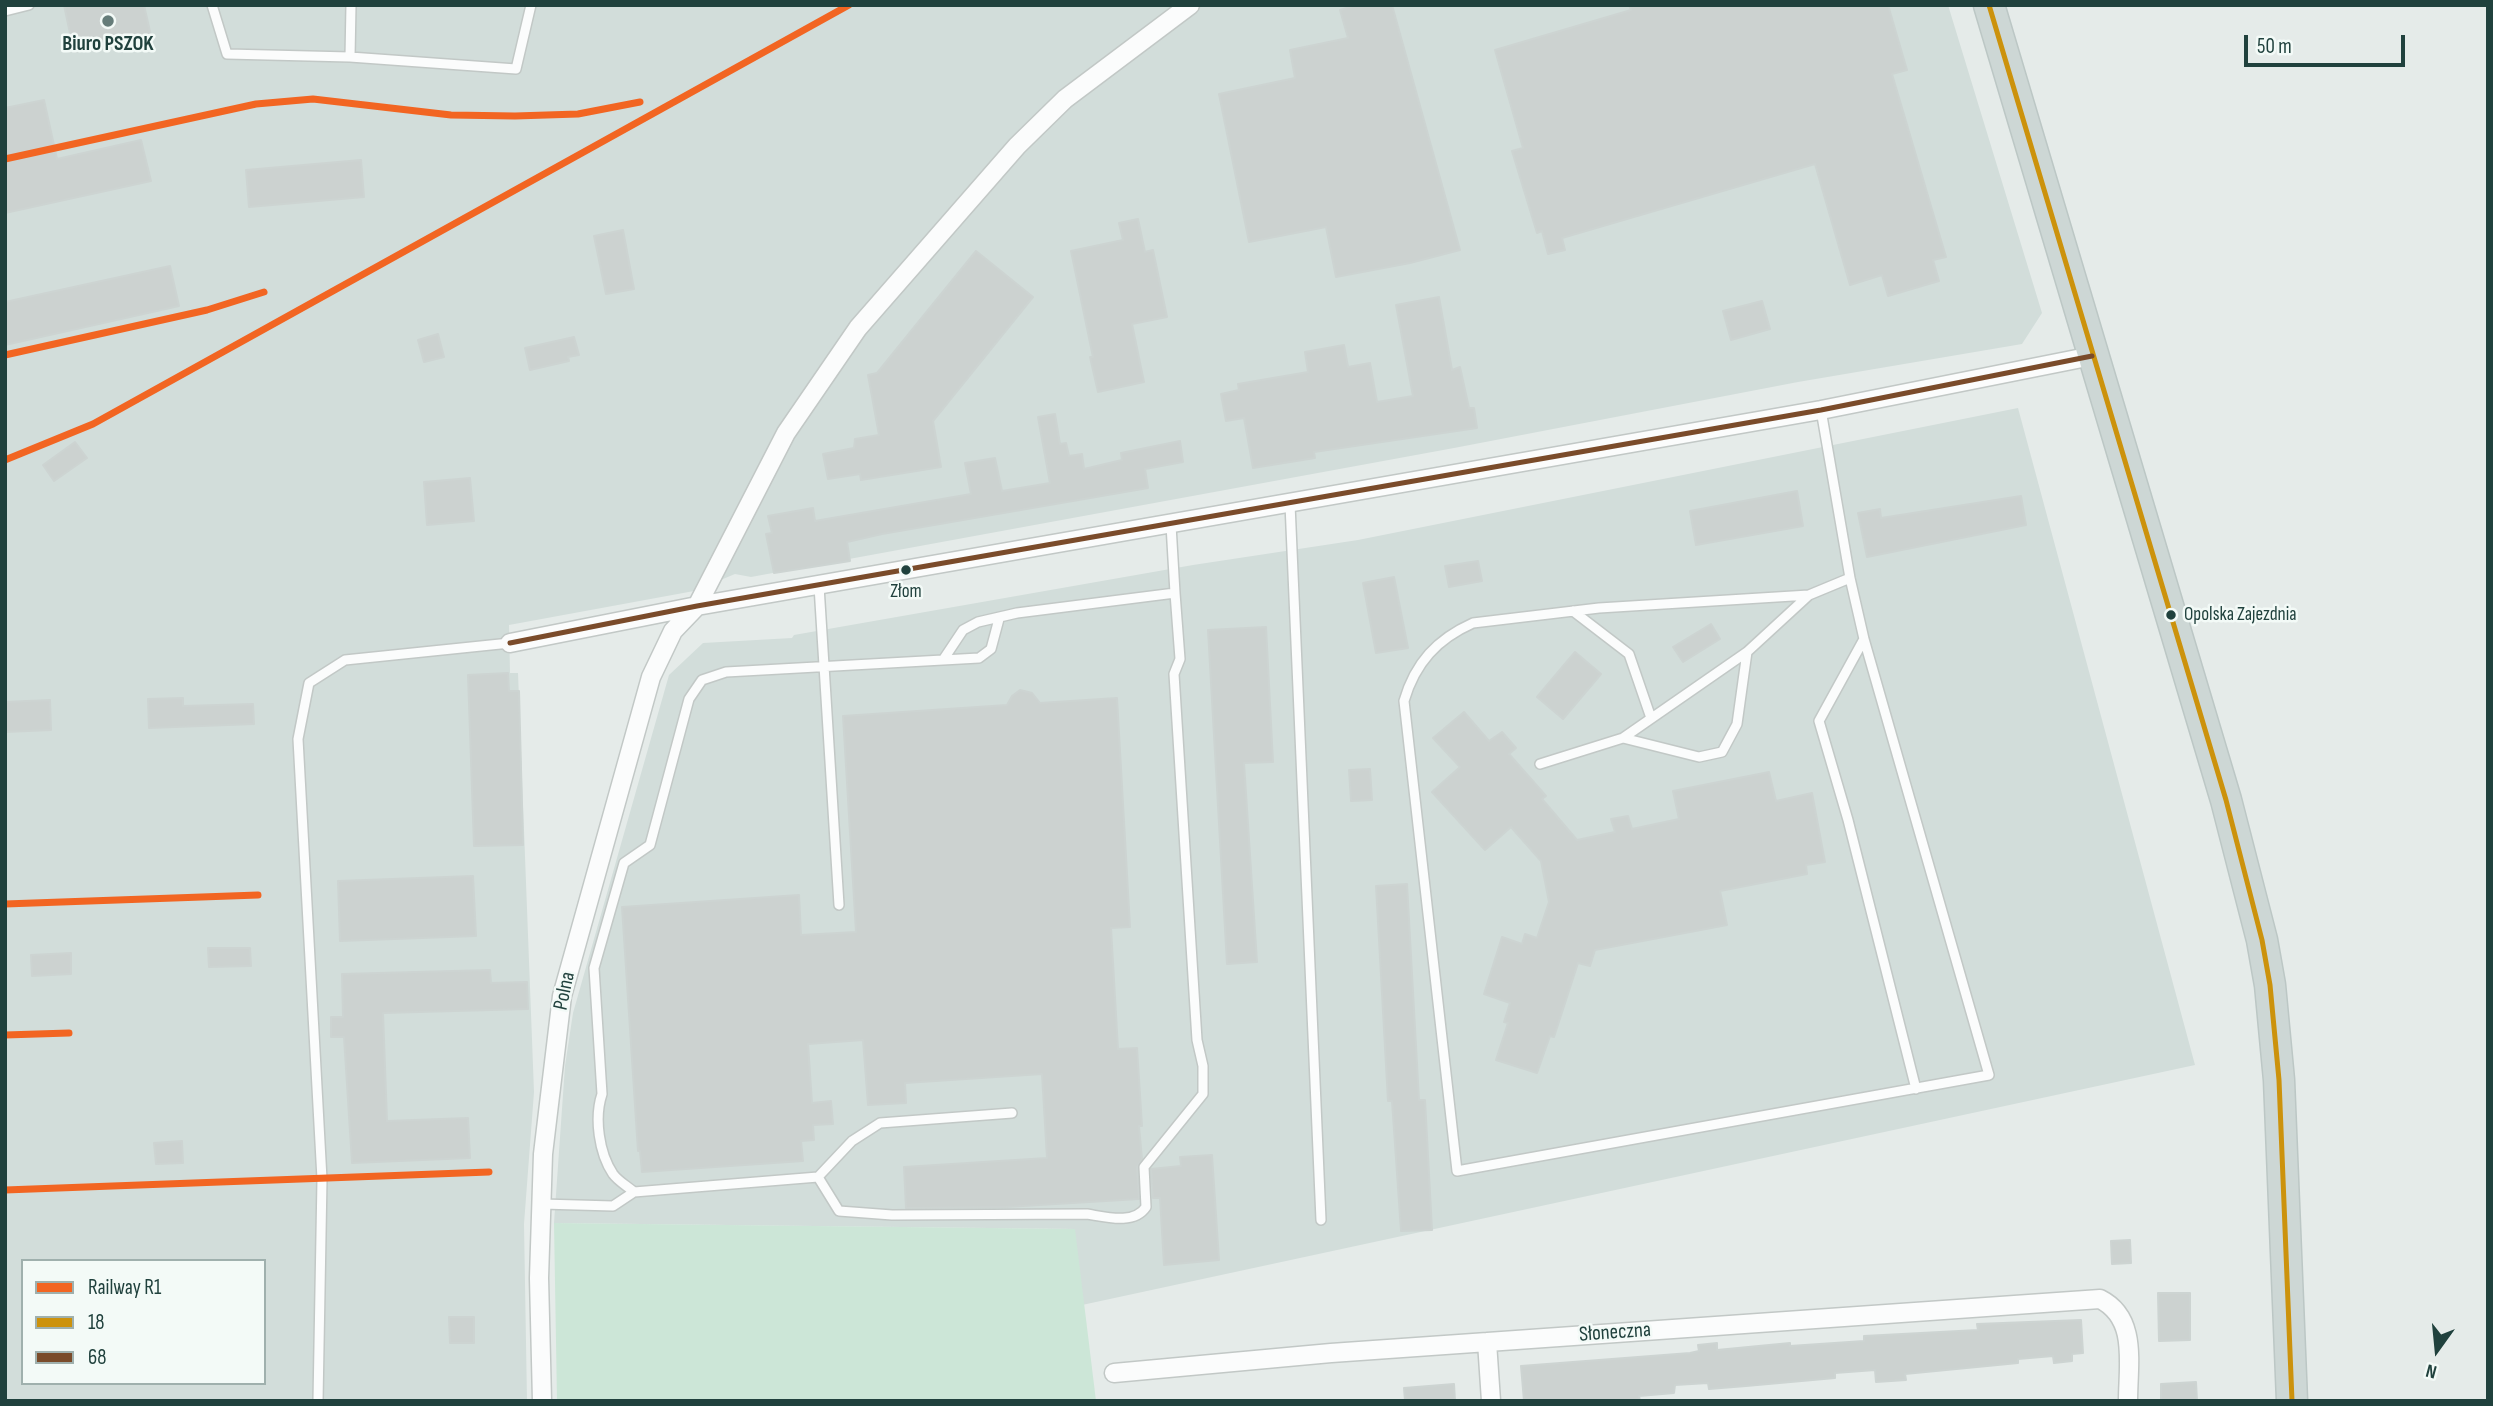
<!DOCTYPE html>
<meta charset="utf-8">
<style>
body{margin:0}
#map{position:relative;width:2493px;height:1406px;overflow:hidden;background:#e5ebe9;font-family:"Sofia Sans Condensed",sans-serif}
canvas{display:block}
.frame{position:absolute;inset:0;border:7px solid #20413d;pointer-events:none}
.legend{position:absolute;left:21px;top:1259px;width:245px;height:126px;box-sizing:border-box;background:#f3faf7;border:2px solid #9fb0ad;margin:0;padding:9px 12px;list-style:none;font-size:21px;color:#20413d}
.legend li{display:flex;align-items:center;gap:14px;height:35px}
.legend b{width:35px;border:2px solid #9fb0ad}
.north{position:absolute;left:2402px;top:1315px;width:70px;height:70px;-webkit-text-stroke:5px #f3faf7;paint-order:stroke;rotate:195deg;font-size:19px;font-weight:700;line-height:28px;text-align:center;color:#20413d}
.north::after{content:'';display:block;margin:auto;width:24px;height:32px;background:#20413d;clip-path:polygon(50% 0,100% 100%,50% 72%,0 100%)}
.scale{position:absolute;left:2244px;top:35px;width:161px;height:32px;box-sizing:border-box;border:4px solid #20413d;border-top:0;padding-left:9px;font-size:21px;line-height:24px;white-space:nowrap;color:#20413d;-webkit-text-stroke:5px #f3faf7;paint-order:stroke}
</style>
<div id="map">
<canvas width="2493" height="1406"></canvas>
<div class="frame"></div>
<ul class="legend">
<li><b style="height:9px;background:#f26522"></b>Railway R1</li>
<li><b style="height:9px;background:#cc920c"></b>18</li>
<li><b style="height:9px;background:#7a4b2a"></b>68</li>
</ul>
<div class="north">N</div>
<div class="scale">50 m</div>
</div>
<script>
const ctx = document.querySelector('canvas').getContext('2d');
ctx.lineJoin = 'round';
function paint(path, color) { ctx.fillStyle = color; ctx.fill(path, 'evenodd'); }
function strokePath(path, color, width, dash) { ctx.strokeStyle = color; ctx.lineWidth = width; ctx.lineCap = dash ? 'butt' : 'round'; ctx.setLineDash(dash || []); ctx.stroke(path); }
function label(font, color, halo, rows, align = 'center') {
  ctx.font = font + ' "Sofia Sans Condensed",sans-serif'; ctx.lineWidth = 5; ctx.setLineDash([]); ctx.textBaseline = 'middle'; ctx.strokeStyle = halo; ctx.fillStyle = color; for (const [text, x, y, turn = 0] of rows) {
    ctx.save(); ctx.translate(x, y); ctx.rotate((+turn || 0) * Math.PI / 180); ctx.textAlign = isNaN(turn) ? turn : align; if (halo) ctx.strokeText(text, 0, 0); ctx.fillText(text, 0, 0); ctx.restore();
  }
}
const built = new Path2D(`
 M5,5H1948L2042,313L2022,344L1798,382L1454,448L751,577L735,574L694,591L509,625L510,673H518L534,1092L524,1224L527,1401H5ZM23,1261H264V1383H23Z
 M2018,408L2195,1065L1082,1305L1074,1229L554,1223L565,1066L573,1013L669,675L703,643L792,638L794,635L1193,565L1358,540Z`);
const green = new Path2D(`
 M554,1223L1075,1229L1096,1401H557Z`);
const building = new Path2D(`
 M64,5H144L151,36L74,52Z
 M1356,5H1392L1460,250L1410,263L1336,277L1326,227L1249,242L1219,94L1295,78L1290,50L1348,38L1340,10Z
 M1629,5H1888L1907,70L1892,74L1946,257L1933,260L1939,281L1888,296L1882,275L1850,285L1815,164L1562,238L1565,250L1548,254L1542,231L1537,233L1512,151L1523,148L1495,50L1631,10Z
 M44,100L57,159L141,140L151,181L5,213V108Z
 M361,160L364,197L249,207L246,170Z
 M1138,219L1145,252L1153,250L1167,317L1132,324L1144,382L1098,392L1090,357H1093L1071,251L1123,240L1119,223Z
 M623,230L634,289L606,294L594,236Z
 M976,251L1033,297L933,421L941,467L861,480L860,474L828,479L823,454L854,448L855,439L879,435L868,375L877,373Z
 M170,266L179,306L5,345V302Z
 M1439,297L1452,370L1460,367L1469,408H1474L1477,428L1314,452L1315,458L1253,468L1244,418L1226,421L1221,394L1239,390L1238,384L1308,372L1305,352L1344,345L1348,367L1370,363L1377,402L1413,396L1396,305Z
 M1762,301L1770,329L1731,340L1723,311Z
 M438,334L444,357L424,362L418,340Z
 M574,337L579,355L568,357L569,361L530,370L525,348Z
 M1055,414L1060,444L1066,443L1069,456L1082,454L1084,469L1122,460L1121,453L1180,441L1183,462L1145,469L1148,488L882,534L847,542L850,561L774,573L766,534L772,533L768,516L813,508L815,521L971,494L965,463L995,458L1002,491L1050,483L1038,417Z
 M75,442L87,458L54,481L43,465Z
 M470,478L474,521L427,525L424,482Z
 M1797,491L1803,526L1696,545L1690,511Z
 M2021,496L2026,525L1867,557L1858,513L1880,509L1881,518Z
 M1478,561L1482,581L1449,587L1445,566Z
 M1394,577L1408,648L1376,653L1363,583Z
 M1711,624L1720,639L1683,662L1673,647Z
 M1266,627L1273,762L1244,763L1257,962L1227,964L1208,630Z
 M1575,652L1601,674L1563,719L1537,697Z
 M508,673L509,691H519L523,845L474,846L468,675Z
 M1020,690L1032,693L1040,703L1117,698L1130,927L1111,928L1118,1049L1137,1048L1142,1126H1139L1142,1159L1137,1167L1139,1199L1006,1207L906,1208L904,1167L1047,1158L1042,1074L905,1083L906,1103L868,1105L863,1040L808,1044L812,1103L831,1101L833,1124L813,1125L814,1140L801,1141L803,1161L642,1172L640,1151H638L622,907L799,895L801,935L856,932L843,716L1007,705L1012,696Z
 M183,698V706L253,704L254,724L149,728L148,699Z
 M50,700L51,730L5,732V702Z
 M1464,712L1489,741L1502,732L1516,748L1509,754L1546,796L1542,799L1577,840L1615,832L1611,819L1628,816L1632,829L1679,819L1673,791L1769,772L1776,801L1812,793L1825,862L1806,865L1807,874L1720,891L1727,925L1595,950L1590,966L1578,963L1554,1037L1550,1036L1537,1073L1496,1060L1508,1023L1504,1022L1510,1003L1484,994L1502,937L1522,944L1525,934L1537,938L1549,902L1541,861L1511,827L1485,850L1432,792L1460,767L1433,738Z
 M1370,769L1372,800L1351,801L1349,770Z
 M473,876L476,936L340,941L338,881Z
 M1407,884L1419,1100H1425L1432,1230L1401,1231L1392,1101H1388L1376,886Z
 M208,948H250L251,966L209,967Z
 M71,953V974L32,976L31,955Z
 M490,970L491,983L527,982L528,1009L383,1013L387,1121L468,1118L470,1158L352,1163L344,1037H331V1017H343L342,974Z
 M182,1141L183,1163L156,1164L154,1143Z
 M1212,1155L1219,1260L1164,1265L1160,1198H1153L1151,1169L1181,1166L1180,1157Z
 M2130,1240L2131,1263L2112,1264L2111,1241Z
 M2158,1293H2190V1340L2159,1341Z
 M449,1317H474V1343H450Z
 M2081,1320L2083,1353L2072,1354V1361L2054,1363L2053,1356L2018,1359V1363L1905,1374L1906,1380L1876,1382L1875,1370L1835,1373V1378L1746,1386L1709,1389L1708,1383L1675,1385L1674,1393L1639,1396L1640,1401H1524L1521,1366L1690,1353L1699,1351L1698,1345L1717,1343V1350L1790,1343V1346L1864,1341V1336L1978,1330L1977,1324Z
 M2196,1382L2197,1401H2161V1384Z
 M1454,1384L1455,1401H1405L1404,1388Z`);
const lane = new Path2D(`
 M212,5L227,54L350,57L516,69L531,5
 M5,11L29,5
 M350,57L351,5
 M1821,410L1850,578L1864,639L1989,1075L1457,1171L1404,701C1415,663 1437,639 1473,623L1599,608L1809,595L1850,578
 M1290,504L1321,1220
 M1171,525L1175,593
 M819,586L839,905
 M1573,611L1629,654L1651,718
 M999,619L991,649L979,658L726,672L702,680L689,699L650,845L624,863L594,968L602,1094C594,1118 599,1153 613,1174C618,1181 627,1186 634,1192L818,1177L852,1141L880,1123L1012,1113
 M1864,639L1819,721L1848,820L1916,1089
 M1623,738L1699,757L1722,752L1737,724L1747,652
 M1540,764L1623,738L1747,652L1809,595
 M818,1177L839,1211L892,1215L1087,1214C1106,1217 1134,1225 1146,1207L1144,1167L1203,1094V1066L1197,1040L1174,674L1180,659L1175,593L1017,613L978,622L963,630L943,660
 M542,1204L613,1206L634,1192
 M318,1401L322,1179L298,739L309,683L345,660L510,643`);
const street = new Path2D(`
 M510,643L697,606L1821,410L2092,356
 M1487,1342L1491,1401
 M1114,1373L1331,1353L2100,1299C2138,1318 2128,1364 2128,1401
 M542,1401L539,1278L543,1154L562,996L651,677L673,631L697,606L786,433L858,328L1017,146L1065,99L1190,5`);
const primary = new Path2D(`
 M1989,5L2226,800L2262,940L2270,985L2279,1080L2292,1401`);
const bus1 = new Path2D(`
 M1989,5L2226,800L2262,940L2270,985L2279,1080L2292,1401`);
const bus2 = new Path2D(`
 M510,643L697,606L1821,410L2092,356`);
const rail1 = new Path2D(`
 M5,159L256,104L313,99L451,115L515,116L578,114L640,102
 M5,355L207,310L264,292
 M5,460L93,424L849,5
 M5,904L258,895
 M5,1035L69,1033
 M5,1190L489,1172`);
const markers = [
 [108,21,7,"#657c79"],
 [906,570,6,"#20413d"],
 [2171,615,6,"#20413d"]
];
const busNames = [
 ["Złom",906,592],
 ["Opolska Zajezdnia",2184,615,"left"]
];
const poiNames = [
 ["Biuro PSZOK",108,45]
];
const streetNames = [
 ["Polna",565,991,-78],
 ["Słoneczna",1615,1333,-4]
];
paint(built, '#d2ddda');
paint(green, '#cce6d7');
paint(building, '#ccd2d0');
strokePath(building, '#cdd4d2', 2);
strokePath(lane, '#c2c8c6', 12);
strokePath(street, '#c2c8c6', 21);
strokePath(primary, '#bcc7c5', 33);
strokePath(lane, '#fbfcfc', 9);
strokePath(street, '#fbfcfc', 18);
strokePath(primary, '#cdd7d5', 30);
strokePath(bus1, '#cc920c', 5);
strokePath(bus2, '#7a4b2a', 5);
strokePath(rail1, '#f26522', 7);
for (const [x, y, r, color] of markers) { const dot = new Path2D(); dot.arc(x, y, r, 0, 2 * Math.PI); ctx.fillStyle = color; ctx.fill(dot); strokePath(dot, '#f3faf7', 2.5); }
label('19px', '#20413d', '#f3faf7', busNames);
label('bold 21px', '#20413d', '#f3faf7', poiNames);
label('21px', '#20413d', '#f3faf7', streetNames);
</script>
